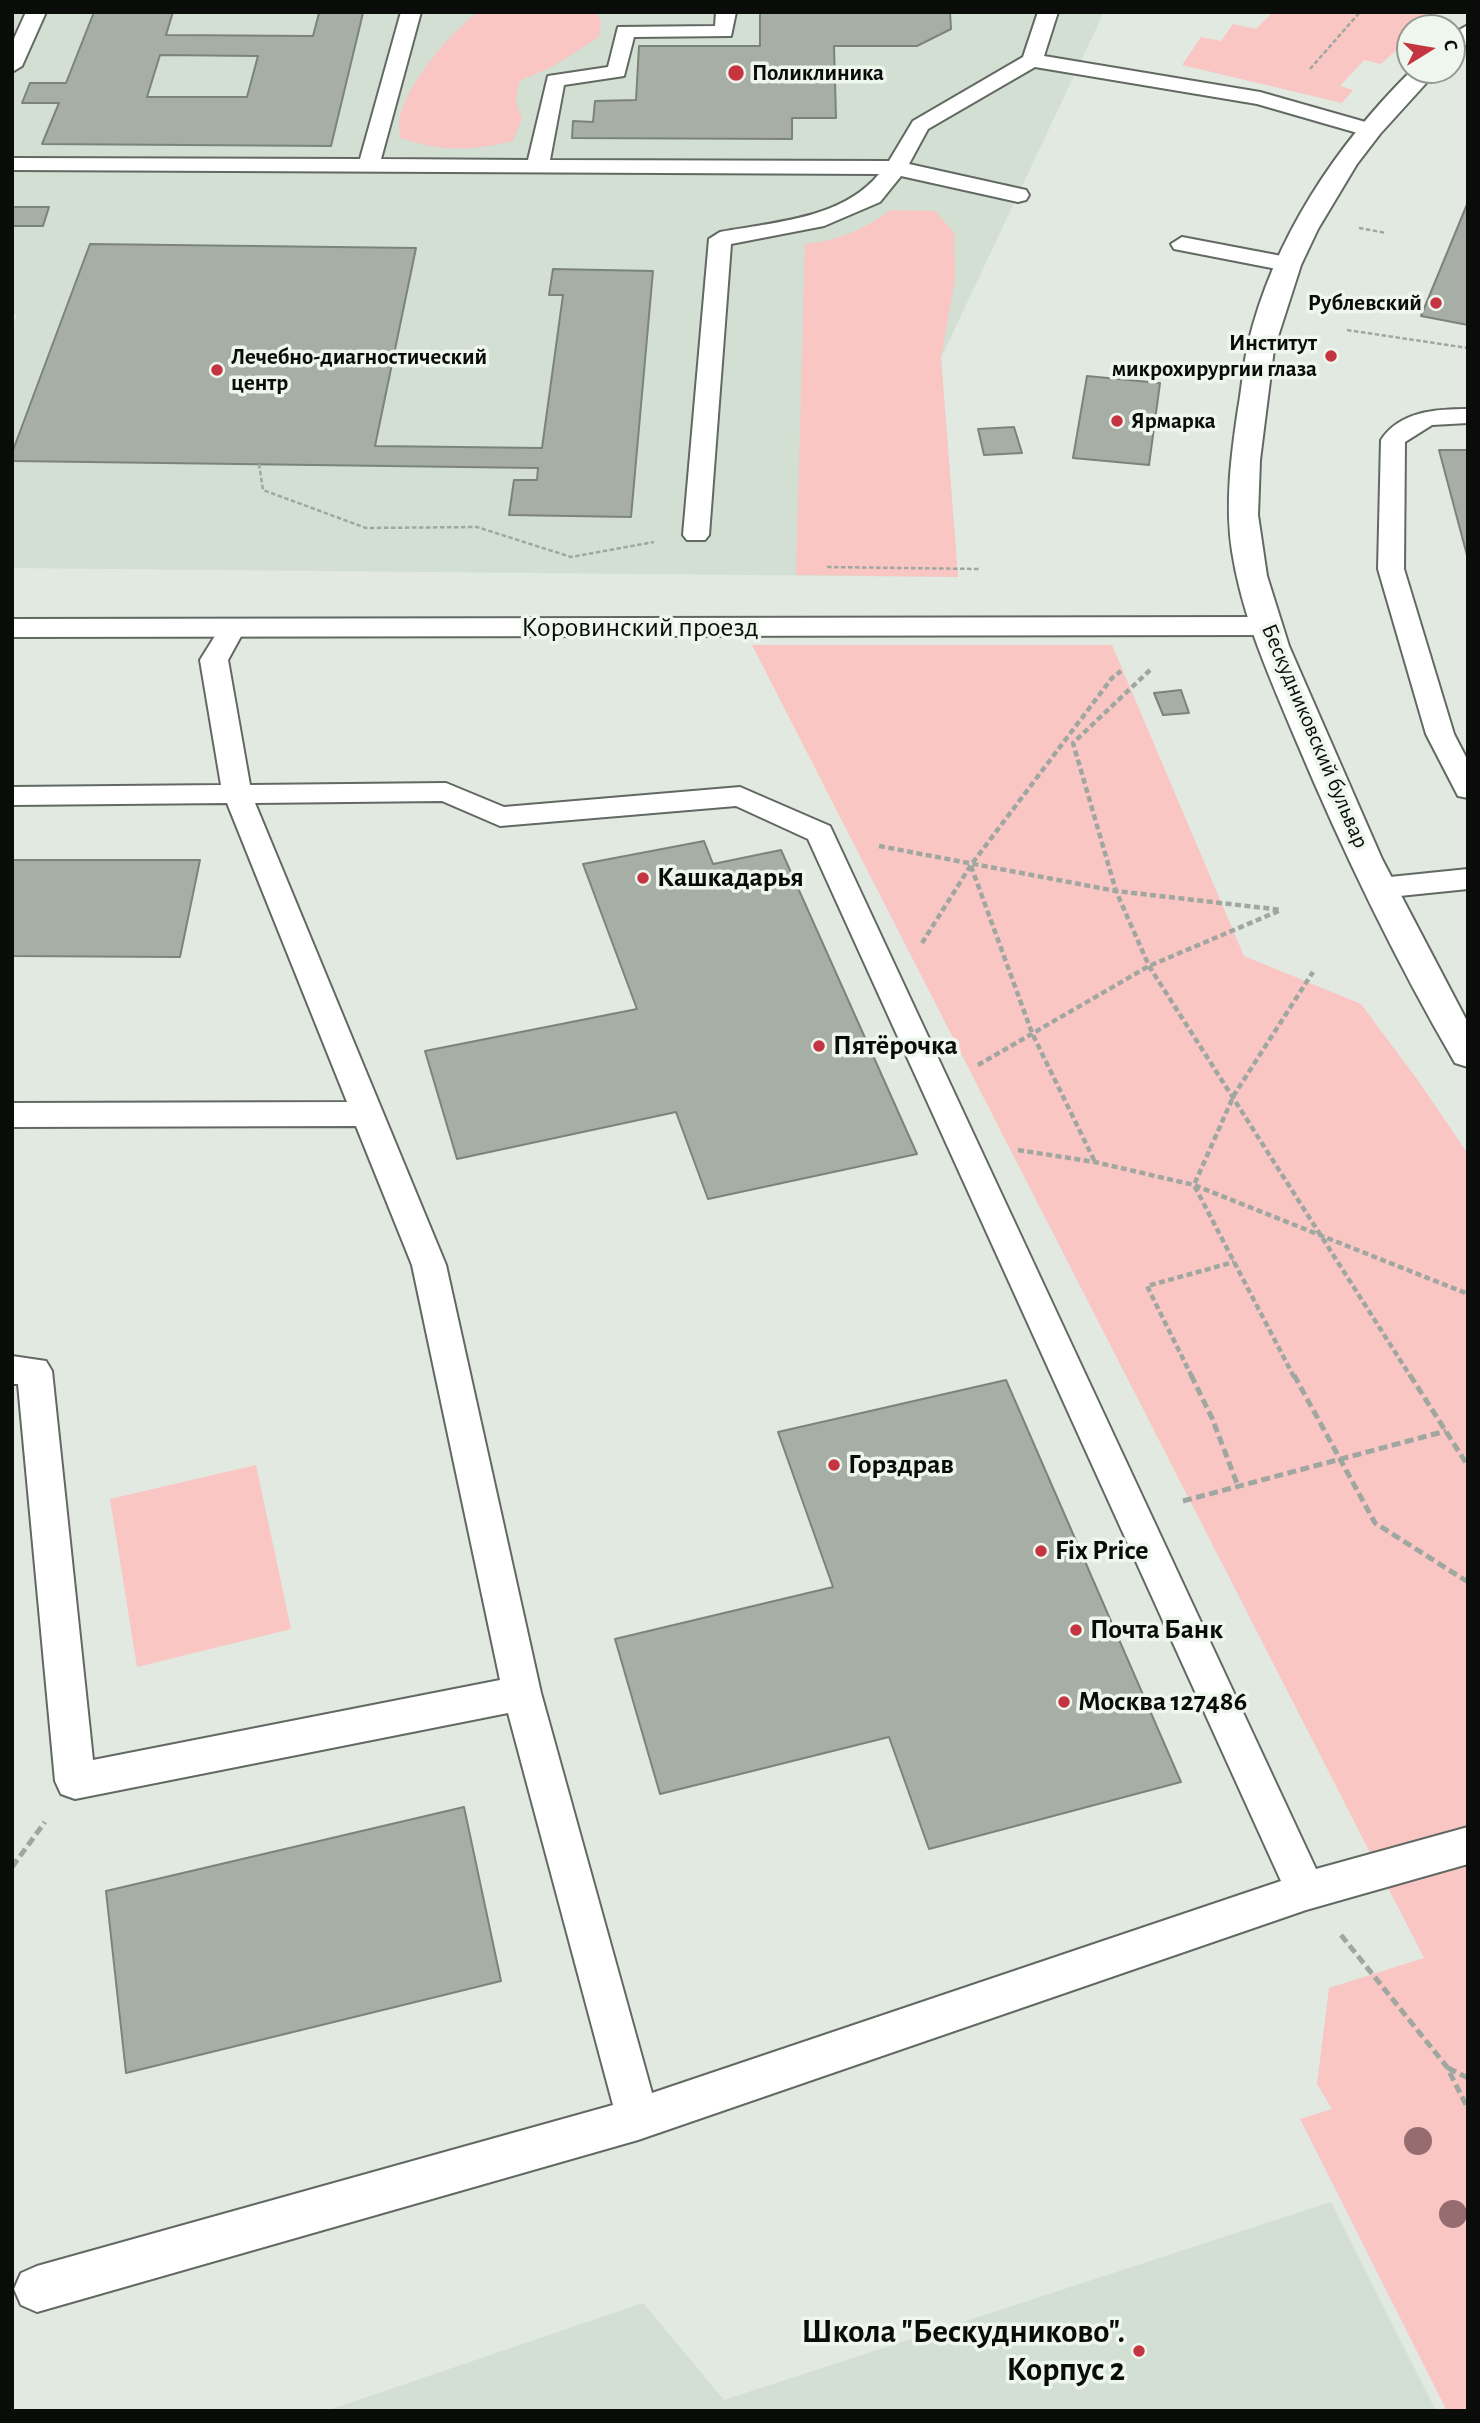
<!DOCTYPE html>
<meta charset="utf-8">
<style>
body{margin:0}
#map{position:relative;width:1480px;height:2423px;overflow:hidden;background:#e1e9e1;font-family:"Alegreya Sans",sans-serif}
canvas{display:block}
.frame{position:absolute;inset:0;border:14px solid #0a0c0a;pointer-events:none}
.north{position:absolute;left:1396px;top:14px;width:70px;height:70px;box-sizing:border-box;background:#eef6ee;border:2px solid #939893;border-radius:50%;rotate:79deg;font-size:19px;font-weight:700;line-height:28px;text-align:center;color:#0a0c0a}
.north::after{content:'';display:block;margin:auto;width:24px;height:32px;background:#c53541;clip-path:polygon(50% 0,100% 100%,50% 72%,0 100%)}
</style>
<div id="map">
<canvas width="1480" height="2423"></canvas>
<div class="frame"></div>
<div class="north">С</div>
</div>
<script>
const ctx = document.querySelector('canvas').getContext('2d');
ctx.lineJoin = 'round';
function paint(path, color) { ctx.fillStyle = color; ctx.fill(path, 'evenodd'); }
function strokePath(path, color, width, dash) { ctx.strokeStyle = color; ctx.lineWidth = width; ctx.lineCap = dash ? 'butt' : 'round'; ctx.setLineDash(dash || []); ctx.stroke(path); }
function label(font, color, halo, rows, align = 'center') {
  ctx.font = font + ' "Alegreya Sans",sans-serif'; ctx.lineWidth = 7; ctx.setLineDash([]); ctx.textBaseline = 'middle'; ctx.strokeStyle = halo; ctx.fillStyle = color; for (const [text, x, y, turn = 0] of rows) {
    ctx.save(); ctx.translate(x, y); ctx.rotate((+turn || 0) * Math.PI / 180); ctx.textAlign = isNaN(turn) ? turn : align; if (halo) ctx.strokeText(text, 0, 0); ctx.fillText(text, 0, 0); ctx.restore();
  }
}
const built = new Path2D(`
 M12,12H1104L941,358L958,577L12,568V328L17,315L12,314Z
 M1331,2202L1436,2411H326L643,2303L724,2400Z`);
const green = new Path2D(`
 M478,12H595L601,20L599,37L550,68L519,81L516,101L522,119L513,141C470,151 443,152 400,138C400,131 398,122 400,116C409,81 449,34 478,12Z
 M1273,12H1438L1421,28H1410V38L1381,64L1364,60L1340,86L1353,90L1342,103L1182,65L1201,37L1221,41L1233,24L1256,29Z
 M891,210L935,211L954,233L955,279L941,358L958,577L796,575L805,244C839,241 864,229 891,210Z
 M752,645H1112L1244,956L1361,1004L1417,1079L1468,1154V2411H1447L1300,2119L1332,2109L1317,2084L1329,1988L1424,1958Z
 M256,1465L291,1629L137,1667L110,1499Z`);
const building = new Path2D(`
 M94,12H173L166,35L313,36L319,13H363L331,146L42,144L59,103H22L30,83H66ZM160,55L258,56L247,97H147Z
 M760,12H950L951,29L917,46H834L836,118H792V139L572,138L573,121L593,122L595,101L636,100L639,46H760Z
 M1468,202V325L1421,316Z
 M12,207H49L43,226H12Z
 M90,244L416,248L375,446L542,448L563,295H549L553,269L653,271L631,517L509,515L514,480H537L538,468L12,461V453Z
 M1087,376L1160,383L1149,465L1073,458Z
 M1014,427L1022,453L984,455L978,429Z
 M1439,450H1468V559Z
 M1181,690L1189,713L1163,715L1154,693Z
 M704,841L713,864L781,850L917,1154L708,1199L676,1112L457,1159L425,1051L637,1009L583,864Z
 M12,860H200L180,957L12,956Z
 M1006,1380L1181,1782L929,1849L889,1737L660,1794L615,1639L833,1587L778,1432Z
 M464,1807L501,1981L126,2073L106,1891Z`);
const pathFar2 = new Path2D(`
 M1310,69L1360,12
 M1359,228L1386,233
 M1347,330L1468,348
 M259,464L263,490L366,528L477,527L571,557L654,542
 M827,567L979,569`);
const pathFar1 = new Path2D(`
 M1150,670L1073,743L1116,891L1149,966L1411,1377
 M879,846L1116,891L1282,910
 M971,866L1032,1033L1095,1162
 M922,943L971,865L1112,678L1121,671
 M978,1065L1149,966L1281,910
 M1018,1150L1095,1162L1194,1185L1468,1294
 M1192,1377L1147,1286L1234,1262
 M1294,1377L1194,1185L1234,1095L1313,972`);
const path = new Path2D(`
 M1191,1375L1212,1418L1238,1486
 M1294,1375L1375,1523L1468,1582
 M1410,1375L1468,1466
 M1183,1501L1446,1431
 M12,1867L45,1822
 M1341,1935L1447,2067L1468,2109
 M1448,2068L1468,2078`);
const service = new Path2D(`
 M26,12H46L22,66L12,72V43Z
 M401,12H421L381,159L528,160L548,76L608,67L618,27L715,26L716,12H736L731,36L634,37L624,76L564,85L550,160L889,161L913,121L1023,57L1038,12H1058L1044,56L1260,92L1376,125L1379,130L1368,136L1257,104L1035,67L928,129L909,164L1026,190L1029,195L1026,200L1018,202L901,176L880,202L824,226L731,244L709,535L705,540H687L683,535L709,239L720,232C774,222 842,219 879,174L12,170V158L360,159Z
 M1182,237L1287,257L1298,264L1287,271L1174,249L1171,244Z
 M1468,409V423L1432,425L1405,442L1404,569L1454,734L1468,761V798L1458,796L1426,734L1378,569L1381,440C1400,411 1436,409 1468,409Z
 M232,621L241,623L245,629L228,660L250,785L446,783L504,807L740,787L830,826L1316,1869L1468,1827V1864L1306,1910L638,2140L37,2312L21,2305L14,2289L21,2273L37,2266L613,2105L508,1713L75,1799L61,1794L55,1781L18,1384H12V1356L46,1361L52,1371L93,1760L500,1680L412,1265L356,1126L12,1127V1103L347,1102L227,803L12,805V787L221,785L200,660L223,623ZM442,801L500,826L736,806L808,839L1281,1881L652,2093L541,1693L446,1265L255,803Z
 M1468,869V889L1380,898L1370,895L1365,888L1370,881L1380,878Z`);
const minor = new Path2D(`
 M1267,617L1278,619L1282,626L1278,633L1267,635L12,637V619Z`);
const tertiary = new Path2D(`
 M1468,25V44L1452,53V34Z
 M1412,70H1438L1380,134L1357,164L1318,229L1301,265L1274,349L1260,460L1258,515L1267,576L1289,646L1382,859L1468,1023V1067L1455,1063C1394,958 1342,850 1295,738C1270,678 1242,617 1232,551C1225,504 1231,456 1238,409C1242,388 1243,366 1248,344C1273,239 1336,145 1412,70Z`);
const trees = [
 [1418,2141],
 [1453,2214]
];
const markers = [
 [736,73,9,"#c53541"],
 [1436,303,7,"#c53541"],
 [1331,356,7,"#c53541"],
 [217,370,7,"#c53541"],
 [1117,421,7,"#c53541"],
 [643,878,7,"#c53541"],
 [819,1046,7,"#c53541"],
 [834,1465,7,"#c53541"],
 [1041,1551,7,"#c53541"],
 [1076,1630,7,"#c53541"],
 [1064,1702,7,"#c53541"],
 [1139,2351,7,"#c53541"]
];
const farPoinames = [
 ["Поликлиника",752,73],
 ["Рублевский",1422,303,"right"],
 ["Институт",1317,343,"right"],
 ["микрохирургии глаза",1317,369,"right"],
 ["Лечебно-диагностический",231,357],
 ["центр",231,383],
 ["Ярмарка",1131,421]
];
const farStreetnames = [
 ["Бескудниковский бульвар",1315,736,67]
];
const streetNames = [
 ["Коровинский проезд",640,628]
];
const poiNames = [
 ["Кашкадарья",657,878],
 ["Пятёрочка",833,1046],
 ["Горздрав",848,1465],
 ["Fix Price",1055,1551],
 ["Почта Банк",1090,1630],
 ["Москва 127486",1078,1702]
];
const nearPoinames = [
 ["Школа \"Бескудниково\".",1125,2332],
 ["Корпус 2",1125,2370]
];
paint(built, '#d2dfd2');
paint(green, '#f9c6c4');
paint(building, '#a6aea6');
strokePath(building, '#7c837c', 2);
strokePath(service, '#626862', 4);
strokePath(minor, '#626862', 4);
strokePath(tertiary, '#626862', 4);
strokePath(pathFar2, '#a0a7a0', 2.5, [4.5, 2.5]);
strokePath(pathFar1, '#a0a7a0', 4.5, [6, 3.5]);
strokePath(path, '#a0a7a0', 5, [9, 4.5]);
paint(service, '#fff');
paint(minor, '#fff');
paint(tertiary, '#fff');
ctx.fillStyle = '#976c70';
for (const [x, y] of trees) { ctx.beginPath(); ctx.arc(x, y, 14, 0, 2 * Math.PI); ctx.fill(); }
for (const [x, y, r, color] of markers) { const dot = new Path2D(); dot.arc(x, y, r, 0, 2 * Math.PI); ctx.fillStyle = color; ctx.fill(dot); strokePath(dot, '#eef6ee', 2.5); }
label('bold 23px', '#0a0c0a', '#eef6ee', farPoinames, 'left');
label('23px', '#0a0c0a', '#eef6ee', farStreetnames);
label('28px', '#0a0c0a', '#eef6ee', streetNames);
label('bold 28px', '#0a0c0a', '#eef6ee', poiNames, 'left');
label('bold 33px', '#0a0c0a', '#eef6ee', nearPoinames, 'right');
</script>
